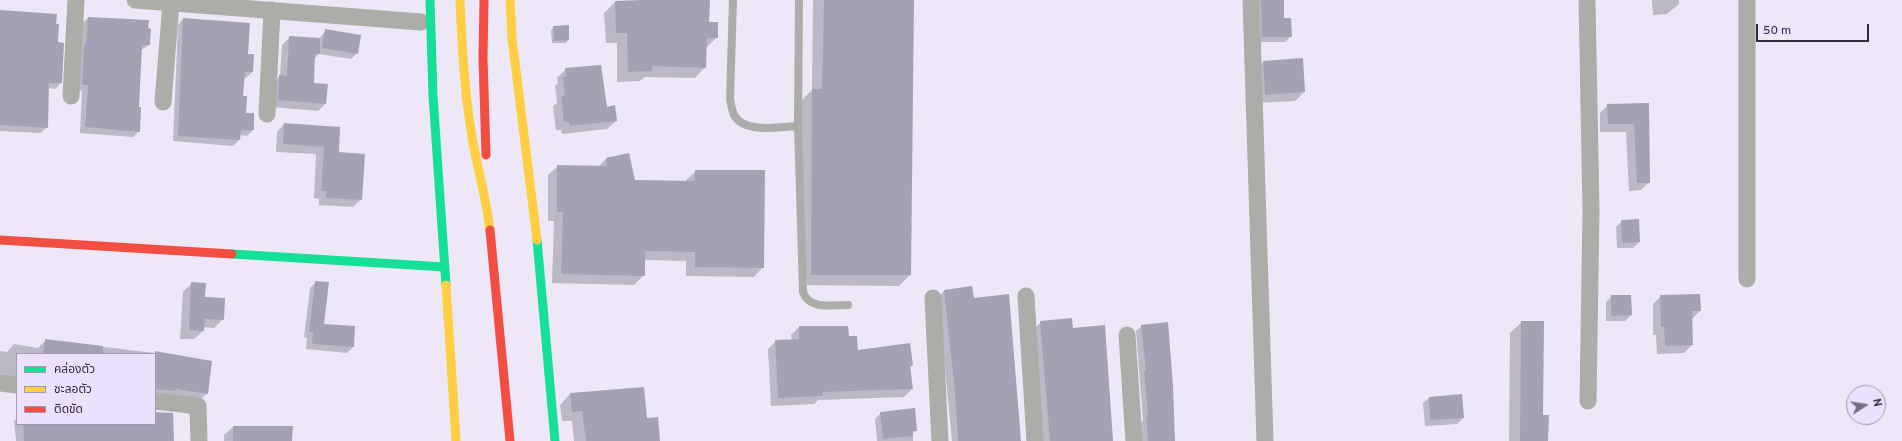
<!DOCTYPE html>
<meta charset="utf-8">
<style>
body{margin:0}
#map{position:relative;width:1902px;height:441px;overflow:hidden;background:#ede7f7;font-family:Overpass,"Noto Sans Thai",sans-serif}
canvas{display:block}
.legend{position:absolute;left:16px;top:353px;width:140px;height:72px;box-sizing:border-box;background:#ebe1fd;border:1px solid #a297b3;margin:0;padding:5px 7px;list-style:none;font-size:12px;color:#342943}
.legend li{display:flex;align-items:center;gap:8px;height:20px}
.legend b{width:20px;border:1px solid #a297b3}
.north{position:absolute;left:1846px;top:385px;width:40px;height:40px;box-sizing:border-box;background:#ebe1fd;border:1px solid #a297b3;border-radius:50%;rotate:78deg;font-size:11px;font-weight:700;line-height:16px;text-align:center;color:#342943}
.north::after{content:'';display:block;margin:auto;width:14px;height:18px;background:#756c82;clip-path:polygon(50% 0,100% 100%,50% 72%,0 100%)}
.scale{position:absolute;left:1756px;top:24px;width:113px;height:18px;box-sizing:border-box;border:2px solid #342943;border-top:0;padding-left:5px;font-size:12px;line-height:14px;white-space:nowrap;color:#342943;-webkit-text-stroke:3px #ebe1fd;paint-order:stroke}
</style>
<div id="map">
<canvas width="1902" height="441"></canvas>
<ul class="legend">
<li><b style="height:5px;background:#16e098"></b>คล่องตัว</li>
<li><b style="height:5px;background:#ffcf43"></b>ชะลอตัว</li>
<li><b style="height:5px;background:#f24e42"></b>ติดขัด</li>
</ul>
<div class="north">N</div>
<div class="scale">50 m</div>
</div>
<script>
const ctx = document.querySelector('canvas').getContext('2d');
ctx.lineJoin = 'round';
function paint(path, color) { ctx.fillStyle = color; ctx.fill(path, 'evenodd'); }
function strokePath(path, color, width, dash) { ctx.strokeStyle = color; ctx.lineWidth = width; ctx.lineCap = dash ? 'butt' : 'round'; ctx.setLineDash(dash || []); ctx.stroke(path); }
const shadow = new Path2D(`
 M653,0H709L708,23L717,37L706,48L705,67L695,78L645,77L640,81L617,82V43H606L604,13L615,2Z
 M813,0H913L910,275L899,286L800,285L801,101L812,90Z
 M1255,0H1283V19L1291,36L1285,42H1257Z
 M1652,0H1679V4L1667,14L1653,15Z
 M0,11L55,25L61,83L55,89L48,88L47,127L41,133L0,131Z
 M88,18L148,21L149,45L141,50L138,108L139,131L133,137L80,133L82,91L76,90L82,23Z
 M183,19L247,55L252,72L246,78H244L242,97L245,114L253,130L247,136L240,135L239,140L233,146L173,141L178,25Z
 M554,27L568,40L566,43H552L551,30Z
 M326,30L357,53L351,59L319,54L314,59L312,84L325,104L318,111L271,107L272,84L280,76L282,45L290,37L319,39Z
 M1263,62L1304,92L1295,101L1256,103L1255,70Z
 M566,69L606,108L616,121L607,129L562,134L561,130H556L553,106L557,103L555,86L558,83L557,78Z
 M1648,104L1649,182L1641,190L1629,191L1626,132H1600V113L1608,105Z
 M284,124L338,153L361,199L353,207L319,205V199L314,198L316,154L276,152L277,132Z
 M606,159L634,181L686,182V180L696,171L763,267L754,277L686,276V261L644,260V275L634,285L552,283L554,221H548V175L558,166H599Z
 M1622,221L1639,242L1633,248H1617L1616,227Z
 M316,282L323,325L353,347L347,353L306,349L307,338L304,337L310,288Z
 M192,283L223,319L214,328L203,327V331L194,339H180L183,292Z
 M944,291L973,300L1020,441H952L938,297Z
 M1612,296L1631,315L1625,321H1606V302Z
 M1661,296L1700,311L1692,319V345L1684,353L1657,354L1656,335H1653V304Z
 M1041,322L1072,329L1112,441H1043L1035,328Z
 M1522,322L1542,416L1547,441H1509L1510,333Z
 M1142,326L1175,441H1142L1141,422L1143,420L1136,331Z
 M799,327L857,351L912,365L910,368L912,389L904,397L818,400L814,404L771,406L768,349L776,341L792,340L791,335Z
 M46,340L180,356L207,393L198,402L155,397V354H17V386L0,380V351L7,352L14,344L38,348Z
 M570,394L646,420L659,441H574L572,421H562L560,405Z
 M1429,398L1463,418L1457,424L1425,426L1423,403Z
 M881,413L916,430L913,434V441H877L875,419Z
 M155,414L173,441H16L14,421L17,418V424H155Z
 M233,427L291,441H224V435Z`);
const building = new Path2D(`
 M643,0H710L709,22H718V38H707L706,68L652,66V71L628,72L627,33H616L615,1Z
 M824,0H914L911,275H811L812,89H822Z
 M1261,0H1284V18H1291L1292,37H1262Z
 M0,10L57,14L56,24H59L58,42L64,43L62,83H49L48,128L0,125Z
 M88,17L149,20L148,28L151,29L150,45H142L139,107H141L140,132L85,127L88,85H82L84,44H86Z
 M183,18L250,23L248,54H254L253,72H245L243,96H247L246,113H254V130H241L240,140L178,136Z
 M569,25V40L554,41L553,26Z
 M325,29L361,35L358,54L322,48Z
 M289,36L320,38V54H315L314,83L328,84L326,104L278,100L279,75L287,76Z
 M1303,58L1305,92L1265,95L1263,61Z
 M601,65L607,107L615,105L617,121L570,126L569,122H564L561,97L565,96L563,77H566L565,68Z
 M1649,103L1650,183H1637L1634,124H1608L1607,104Z
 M284,123L340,127L339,152L365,154L362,200L326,198L327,191H321L324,147L283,144Z
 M629,153L635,180L695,181V170H765L764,268L695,267V252L645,251V276L561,274L563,212H557V165L607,166L606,158Z
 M1639,219L1640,242L1622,243L1621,220Z
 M315,281L329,282L324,324L355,326L354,347L312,344L313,332H309Z
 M191,282L206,283L205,297L225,298L224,320L205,319L204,331L189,330Z
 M972,286L974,298L1009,294L1021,441H958L955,392L944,290Z
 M1700,294L1701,311H1692L1693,345L1665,346L1664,327H1661L1660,295Z
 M1611,295H1631L1632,315L1611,316Z
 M1072,318L1073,328L1105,325L1113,441H1050L1040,321Z
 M1521,321H1544L1543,415H1549L1548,441H1520Z
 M1168,322L1173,386L1175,441H1148L1146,415H1148L1144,371H1146L1141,325Z
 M799,326H848L849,336H857L858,350L910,343L913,365L910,366L913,389L823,392V396L778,398L775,340L799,339Z
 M45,339L103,346V354H43Z
 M155,351L212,361L208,394L176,389V391L155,389Z
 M644,387L647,418L658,417L660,441H586L582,411L572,412L570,393Z
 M1462,394L1464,418L1430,420L1429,397Z
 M915,408L917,431H912L913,436L883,439L880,412Z
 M155,412L173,413L174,441H24L23,424H155Z
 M233,426H293L292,441H233Z`);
const lane = new Path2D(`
 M733,0L730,99C731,104 732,111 734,115C745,134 779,127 798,126
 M799,0L798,126L803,292C809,310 832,305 848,305`);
const street = new Path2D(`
 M135,0L421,22
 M1251,0L1265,441
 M1587,0L1591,210L1588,401
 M1747,0V279
 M71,96L76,0
 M163,102L171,3
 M267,114L272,10
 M1026,296L1035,441
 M933,298L940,441
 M1127,335L1134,441
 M0,383L17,385
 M155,401L198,406L199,441`);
const fast = new Path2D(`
 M430,0L433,96L446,285
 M537,240L555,441
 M232,254L445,267`);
const slow = new Path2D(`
 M460,0C462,44 464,87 471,131C476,164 486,196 490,230
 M510,0L512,38L537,240
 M446,285L456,441`);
const jam = new Path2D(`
 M484,0L483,58L486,155
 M490,230L510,441
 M0,240L232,254`);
paint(shadow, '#0003');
paint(building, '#a4a1b4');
strokePath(lane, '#acaca9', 8);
strokePath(street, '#acaca9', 17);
strokePath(fast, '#16e098', 9);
strokePath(slow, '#ffcf43', 9);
strokePath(jam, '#f24e42', 9);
</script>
